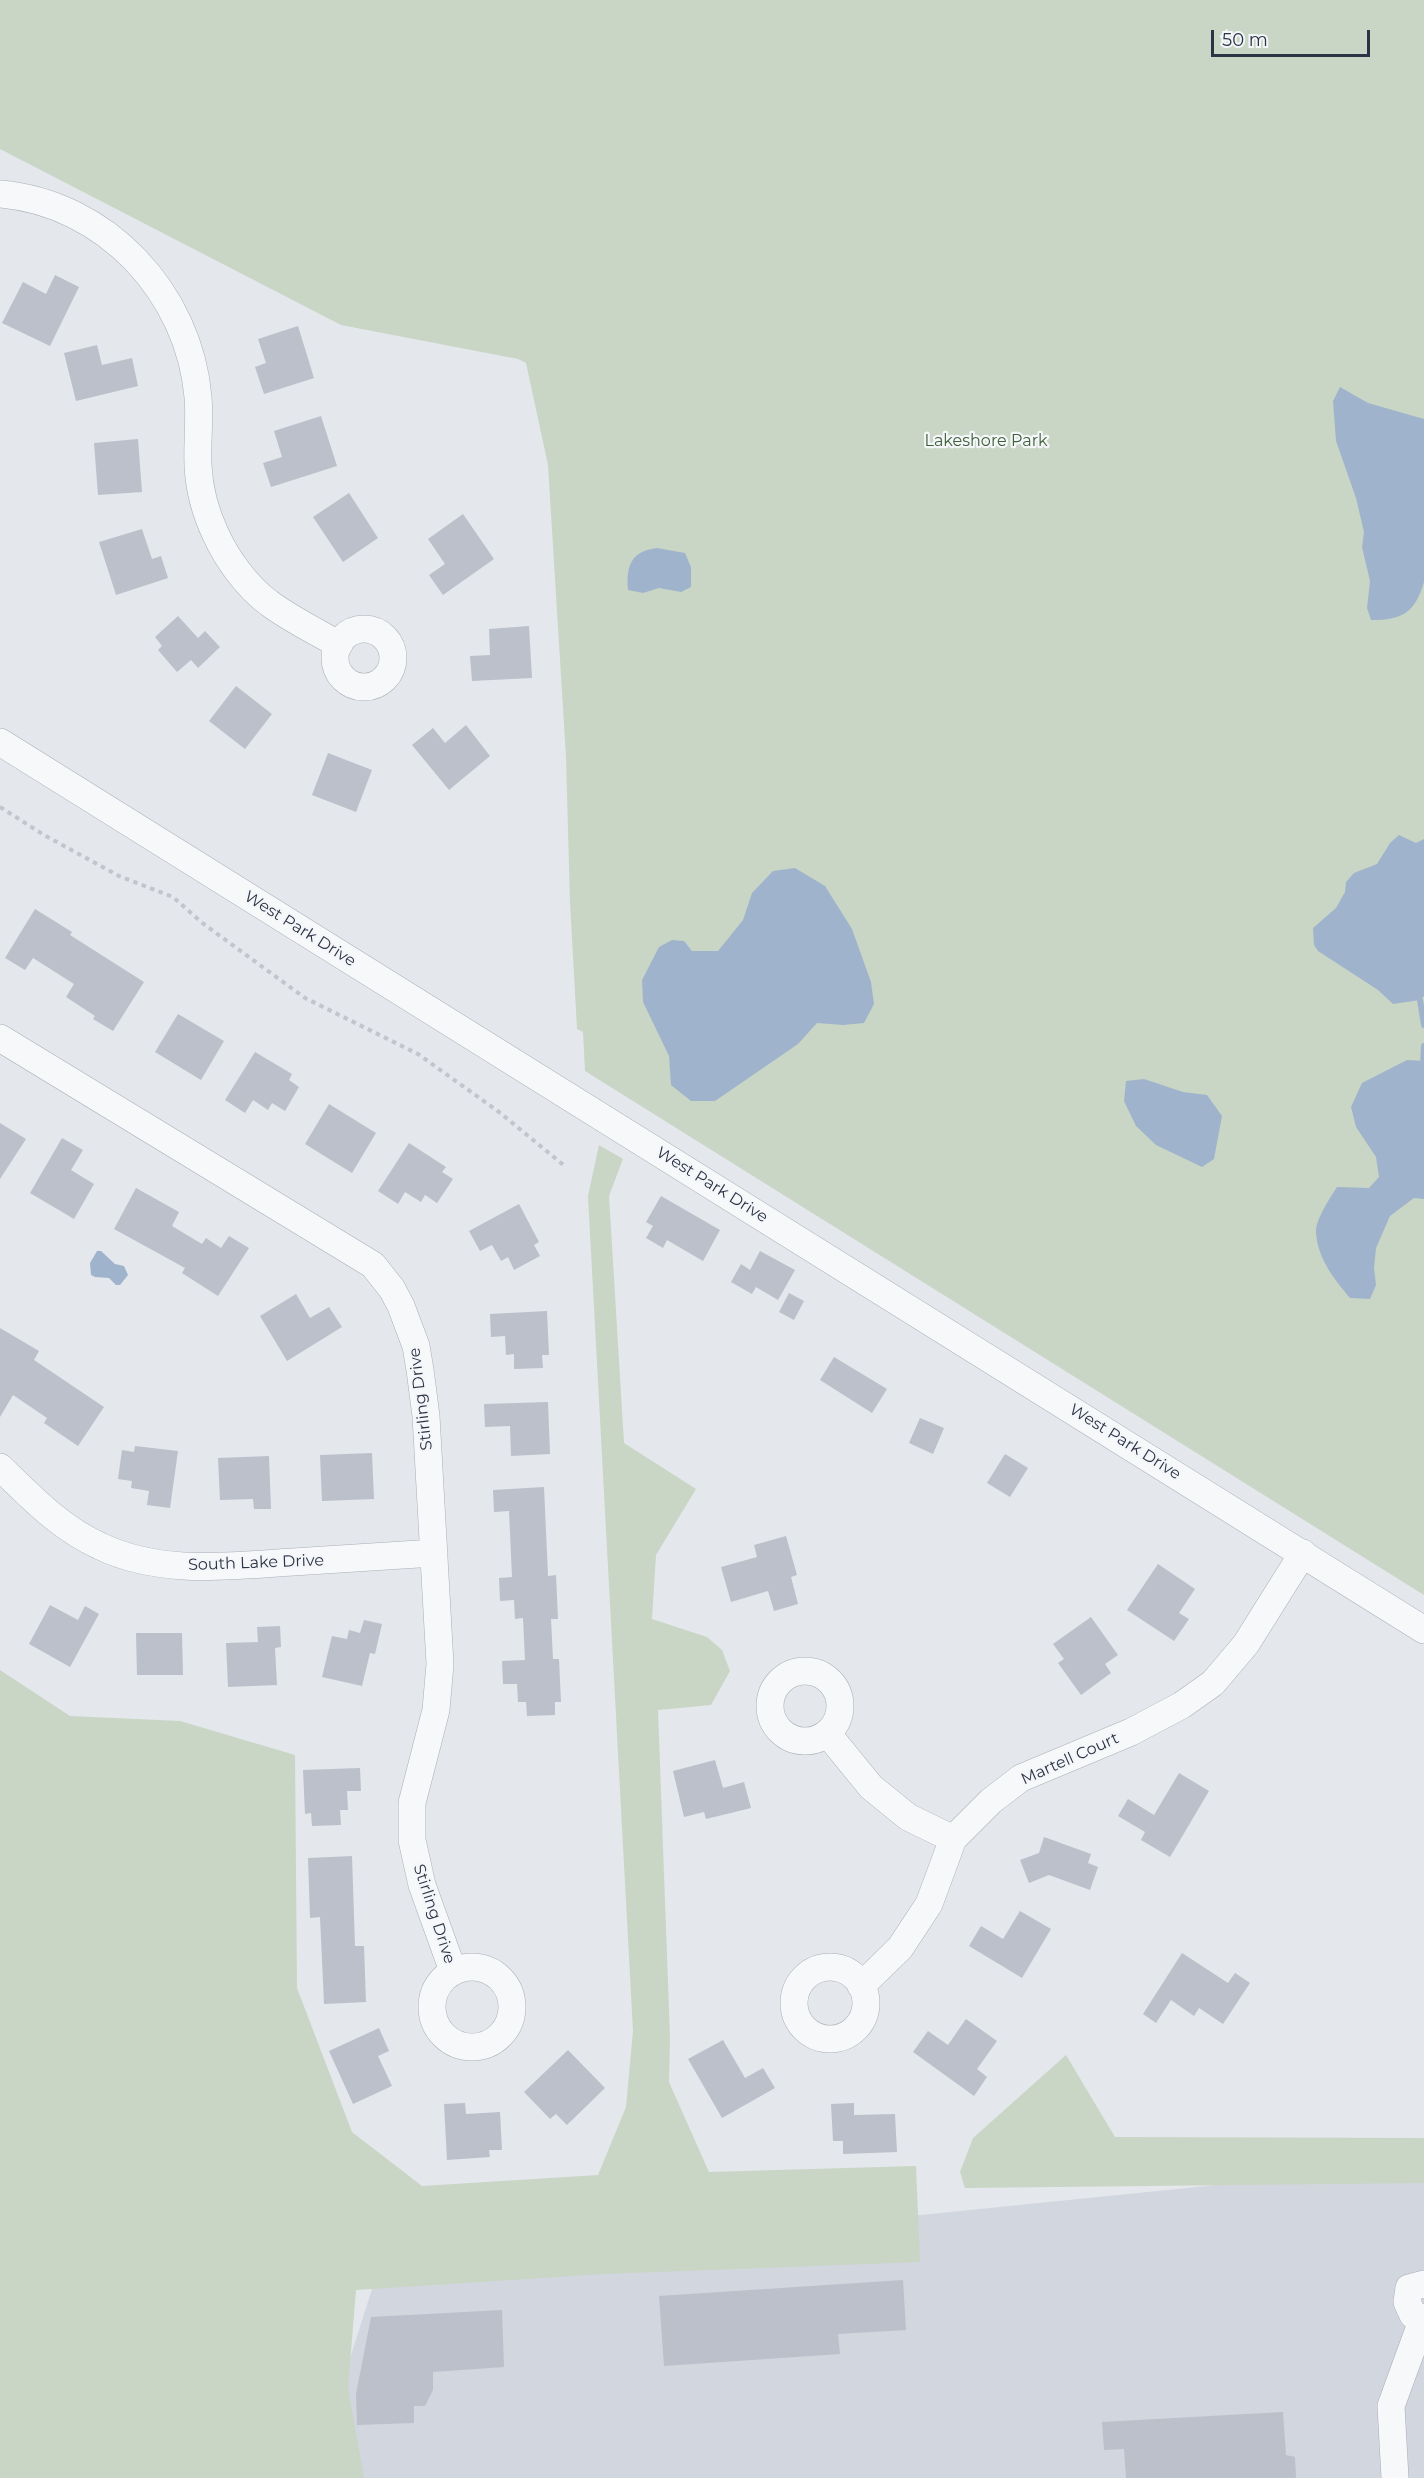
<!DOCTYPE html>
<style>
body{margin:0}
#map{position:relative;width:1424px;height:2478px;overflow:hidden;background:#e4e7ec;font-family:Montserrat,sans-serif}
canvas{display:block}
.scale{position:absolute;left:1211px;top:30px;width:159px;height:27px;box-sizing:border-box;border:3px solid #2b3445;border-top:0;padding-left:8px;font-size:18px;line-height:21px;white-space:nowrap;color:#2b3445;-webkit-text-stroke:4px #f4f6f9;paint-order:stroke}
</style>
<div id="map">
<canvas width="1424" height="2478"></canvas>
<div class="scale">50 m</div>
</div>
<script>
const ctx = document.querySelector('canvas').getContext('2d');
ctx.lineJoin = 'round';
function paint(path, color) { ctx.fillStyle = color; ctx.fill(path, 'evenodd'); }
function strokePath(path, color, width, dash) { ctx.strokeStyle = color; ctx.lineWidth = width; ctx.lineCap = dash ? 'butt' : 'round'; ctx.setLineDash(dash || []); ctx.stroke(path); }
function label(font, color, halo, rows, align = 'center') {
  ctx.font = font + ' Montserrat,sans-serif'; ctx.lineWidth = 4.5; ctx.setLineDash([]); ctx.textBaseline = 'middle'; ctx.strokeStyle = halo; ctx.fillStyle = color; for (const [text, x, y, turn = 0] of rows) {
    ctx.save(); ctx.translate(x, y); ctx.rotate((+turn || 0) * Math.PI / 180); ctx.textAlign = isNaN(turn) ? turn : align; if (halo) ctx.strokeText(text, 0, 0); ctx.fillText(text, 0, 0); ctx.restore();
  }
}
const built = new Path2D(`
 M1424,2164V2478H334L328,2428L378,2270Z`);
const green = new Path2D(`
 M0,0H1424V1595L585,1071L583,1032L577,1029L570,902L566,757L548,465L526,363L518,359L341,325L0,149Z
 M599,1145L623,1159L609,1196L624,1443L696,1489L656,1555L652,1619L707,1637L722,1650L730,1671L711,1705L658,1710L670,2037L669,2082L709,2172L916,2166L920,2262L604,2274L356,2290L348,2388L364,2478H0V1670L70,1716L180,1721L295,1755L297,1988L352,2132L422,2186L598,2175L626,2107L633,2031L588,1196Z
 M1066,2055L1115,2137L1424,2138V2183L965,2188L960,2172L973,2138Z`);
const water = new Path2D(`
 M1340,387L1368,403L1424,419V582C1415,613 1402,620 1371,620L1367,608L1370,581L1362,547L1364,532L1356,498L1336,441L1333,401Z
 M657,548L685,553L691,567V587L681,592L659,588L643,593L628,590C626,566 631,551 657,548Z
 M1399,835L1416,843L1424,839V996L1420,1000L1393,1004L1378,990L1318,951L1314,945L1313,928L1336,908L1345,892L1346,882L1354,873L1377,864L1390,843Z
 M795,868L825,886L852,929L871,982L874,1004L864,1023L843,1025L817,1023L798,1044L715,1101H691L671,1085L669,1056L643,1002L642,980L659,947L672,940L684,941L692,951H718L743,920L752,893L773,871Z
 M1407,1060L1424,1061V1199L1414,1198L1390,1216L1376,1248L1374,1268L1376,1285L1370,1299L1350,1298C1334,1279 1318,1259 1316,1233C1315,1220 1330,1198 1337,1187L1369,1188L1379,1177L1376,1157L1356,1127L1351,1107L1362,1083Z
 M1144,1079L1183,1092L1207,1095L1222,1116L1214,1159L1202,1167L1156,1145L1136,1126L1124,1101L1126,1081Z
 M97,1251H101L115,1264L124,1266L128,1275L120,1285H116L109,1278L95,1277L91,1275L90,1263Z`);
const stream = new Path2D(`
 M1420,1000L1424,1025
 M1423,1067L1424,1046`);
const building = new Path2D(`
 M55,275L79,287L50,346L2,323L23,282L46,294Z
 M298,326L314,378L264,394L255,367L266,363L258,339Z
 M97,345L102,365L132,358L138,386L76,401L64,353Z
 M321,416L337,466L271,487L263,463L282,457L274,431Z
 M138,439L142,492L98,495L94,443Z
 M349,493L378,538L343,562L313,517Z
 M463,514L494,559L443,595L429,575L445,564L428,539Z
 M142,529L152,559L161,556L168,578L116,595L99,542Z
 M178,616L198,638L205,631L220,647L198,668L191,660L177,672L158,650L162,646L155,637Z
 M529,626L532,678L472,681L470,656L490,655L489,629Z
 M236,686L272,714L245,749L209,721Z
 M466,725L490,756L449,790L412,745L433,728L445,743Z
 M328,753L372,770L356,812L312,795Z
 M35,909L72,932L70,935L144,982L113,1031L93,1019L95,1016L66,997L74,984L33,958L25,970L5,958Z
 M178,1014L224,1041L201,1080L155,1052Z
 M255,1052L292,1074L289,1080L299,1087L285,1111L272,1103L268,1110L253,1100L245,1113L225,1100Z
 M329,1104L376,1133L352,1173L305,1144Z
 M0,1123L26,1139L0,1179Z
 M62,1138L83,1150L71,1170L94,1184L74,1219L30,1193Z
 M409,1143L446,1167L442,1172L453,1179L437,1203L425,1195L421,1202L405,1192L398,1204L378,1191Z
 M136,1188L179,1212L172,1226L202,1244L206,1238L221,1248L229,1236L249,1248L218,1296L182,1273L185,1268L114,1229Z
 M661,1196L720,1230L703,1261L667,1240L663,1248L646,1238L653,1226L646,1222Z
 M519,1204L539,1242L534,1245L540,1256L514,1270L508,1257L501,1261L492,1245L480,1251L469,1231Z
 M760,1251L795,1270L778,1300L756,1287L752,1294L731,1282L741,1264L750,1270Z
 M789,1293L804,1301L794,1320L779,1312Z
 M296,1294L310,1318L329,1307L342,1327L287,1361L260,1316Z
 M547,1311L549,1355H542L543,1368L514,1369V1354L506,1355L505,1336L491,1337L490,1314Z
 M0,1328L39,1351L34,1360L104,1407L78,1446L44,1423L47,1418L13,1395L0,1417Z
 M834,1357L887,1389L872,1413L820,1380Z
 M548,1402L550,1454L511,1456L510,1426L485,1427L484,1404Z
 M920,1418L944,1428L933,1454L909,1443Z
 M135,1446L178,1451L170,1508L147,1505L149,1491L131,1488L132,1481L118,1479L122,1450L134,1452Z
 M372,1453L374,1499L322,1501L320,1455Z
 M1005,1454L1028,1468L1010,1497L987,1483Z
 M269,1456L271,1509H254L253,1499L220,1500L218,1458Z
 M544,1487L548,1576L556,1575L558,1619H551L553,1659H559L561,1702H555V1715L527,1716L526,1702H518L517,1684H503L502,1661L525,1660L523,1618L515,1619L514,1600L500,1601L499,1578L512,1577L509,1511L494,1512L493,1490Z
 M786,1536L797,1575L791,1577L798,1604L774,1611L768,1591L731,1602L721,1567L757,1557L754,1545Z
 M1158,1564L1195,1589L1179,1613L1189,1619L1174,1641L1127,1610Z
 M50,1605L78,1620L85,1606L99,1614L70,1667L29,1644Z
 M1091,1617L1118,1655L1105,1664L1111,1673L1081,1695L1058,1663L1064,1659L1053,1644Z
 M364,1620L382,1624L375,1654L370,1653L362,1686L322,1677L332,1636L347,1639L349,1630L360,1633Z
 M280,1626L281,1647L275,1648L277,1685L228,1687L226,1643L258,1642L257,1627Z
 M136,1633H182L183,1675H137Z
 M715,1760L723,1788L744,1782L751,1808L706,1819L704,1812L684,1817L673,1771Z
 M360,1768L361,1791H347L348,1810H340L341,1825L312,1826L311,1813L305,1814L303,1770Z
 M1179,1773L1209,1791L1170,1857L1141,1840L1145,1832L1118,1816L1128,1799L1154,1815Z
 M1044,1837L1091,1854L1088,1863L1098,1867L1090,1890L1049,1875L1029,1883L1020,1860L1039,1853Z
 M352,1856L355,1946H364L366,2002L324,2004L320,1917L310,1918L308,1858Z
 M1020,1911L1051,1929L1022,1978L969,1946L981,1926L1003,1939Z
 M1182,1953L1228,1983L1235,1973L1250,1983L1223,2024L1199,2008L1194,2016L1171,2000L1156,2023L1143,2014Z
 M966,2019L997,2041L977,2069L987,2077L974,2096L913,2052L928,2031L948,2045Z
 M379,2028L389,2051L378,2056L392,2086L353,2104L329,2051Z
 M723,2040L745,2078L763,2068L775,2088L722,2118L688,2059Z
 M568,2050L605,2088L567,2125L556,2114L550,2119L524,2092Z
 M465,2103L466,2114L500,2112L502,2150H489L490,2157L447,2160L444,2104Z
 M854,2103V2115L895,2114L897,2152L843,2154V2141H833L831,2104Z
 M903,2280L906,2330L838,2334L840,2354L664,2366L659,2296Z
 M502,2310L504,2367L433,2372V2390L425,2406H414V2423L357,2425L356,2394L371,2317Z
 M1283,2412L1286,2455L1295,2457L1296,2478H1126L1124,2449L1104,2450L1102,2422Z`);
const path = new Path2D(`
 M0,807L44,835L119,876L173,897L201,922L305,998L418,1054L499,1112L566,1167`);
const minor = new Path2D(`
 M0,194C106,203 189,293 198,397C200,420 197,443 198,465C199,489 206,514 216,535C227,559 247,587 269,603C290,619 316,631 339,645
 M335 658a29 29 0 1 1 58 0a29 29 0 1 1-58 0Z
 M0,742L1424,1630
 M0,1038L373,1265L392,1289L401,1306L416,1346L420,1370L426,1416L440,1664L436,1710L412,1803V1840L422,1885L453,1971
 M0,1467C31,1497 60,1528 100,1546C160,1575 228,1566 293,1562C340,1559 387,1556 434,1553
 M770 1706a35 35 0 1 1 70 0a35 35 0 1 1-70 0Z
 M827,1733L871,1787L908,1817L953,1839
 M432 2007a40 40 0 1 1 80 0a40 40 0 1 1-80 0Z
 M794 2003a36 36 0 1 1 72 0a36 36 0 1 1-72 0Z
 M861,1986L900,1948L929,1904L953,1839L991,1801L1021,1778L1131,1732L1182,1705L1213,1683L1246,1644L1303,1553
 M1424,2284L1409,2288L1407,2302L1413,2315L1424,2318
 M1395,2478L1391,2406L1423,2318`);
const parkNames = [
 ["Lakeshore Park",986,441]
];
const streetNames = [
 ["West Park Drive",300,929,32],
 ["West Park Drive",712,1185,32],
 ["Stirling Drive",421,1399,-97],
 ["West Park Drive",1125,1442,32],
 ["South Lake Drive",256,1563,-2],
 ["Martell Court",1070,1759,-24],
 ["Stirling Drive",434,1914,72]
];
paint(built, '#d2d6de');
paint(green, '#c9d6c5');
paint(water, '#9fb4cc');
strokePath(stream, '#9fb4cc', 6);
paint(building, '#bbc0ca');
strokePath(minor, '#a9aeb7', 28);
strokePath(path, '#c2c5cb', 4, [4.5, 4.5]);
strokePath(minor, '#f7f8fa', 27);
label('16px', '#3f6138', '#f4f6f9', parkNames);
label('16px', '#2b3445', '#f4f6f9', streetNames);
</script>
